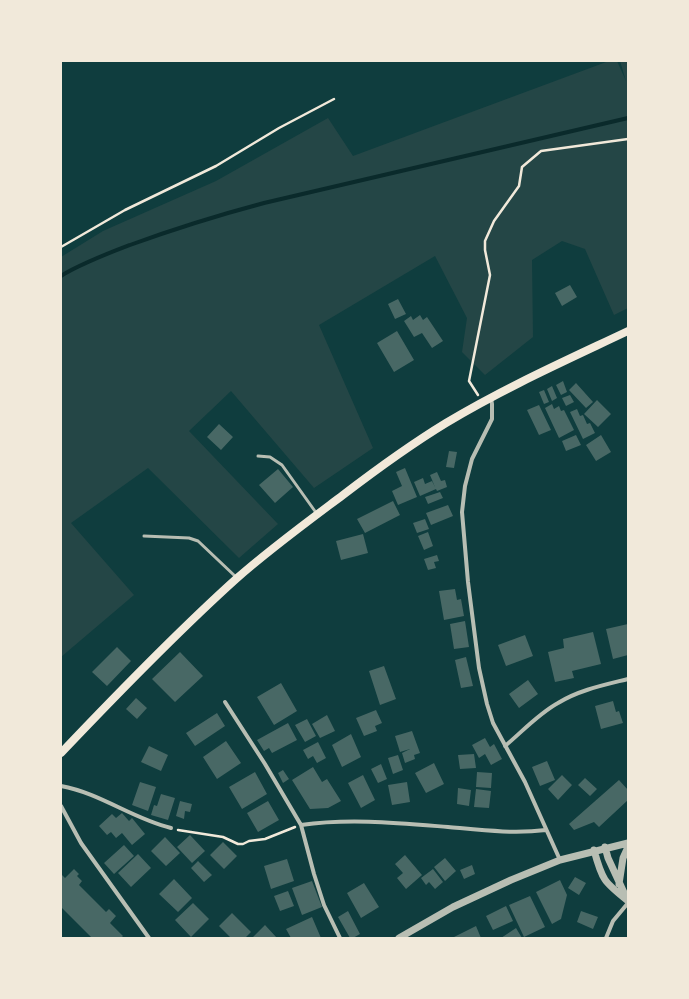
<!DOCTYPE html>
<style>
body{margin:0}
#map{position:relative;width:689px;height:999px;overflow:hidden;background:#0f3d3e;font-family:"Noto Serif",serif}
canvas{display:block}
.frame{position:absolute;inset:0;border:62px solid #f1e9da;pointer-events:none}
</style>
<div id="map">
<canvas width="689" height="999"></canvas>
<div class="frame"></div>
</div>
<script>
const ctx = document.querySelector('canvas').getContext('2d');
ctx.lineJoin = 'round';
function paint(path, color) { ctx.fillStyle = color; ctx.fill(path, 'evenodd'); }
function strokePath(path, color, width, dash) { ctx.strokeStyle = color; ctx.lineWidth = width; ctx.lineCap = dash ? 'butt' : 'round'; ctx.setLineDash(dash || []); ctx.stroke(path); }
const green = new Path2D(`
 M609,61H617L626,81L620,61H628V308L614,315L585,249L562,241L532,260L533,337L485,375L462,352L467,318L435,256L319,325L373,448L314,488L231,391L189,431L278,524L239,558L148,468L71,523L134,595L61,657V257L103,231L216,181L328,118L353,156Z`);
const stream = new Path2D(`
 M61,276C80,264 109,253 130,245C174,229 219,215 264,203L628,118`);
const building = new Path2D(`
 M570,285L577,297L562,306L555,293Z
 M398,299L406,314L395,319L388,304Z
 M420,315L423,320L427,317L443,341L432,348L422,333L414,337L404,321L411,316L413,320Z
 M397,331L414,360L394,372L377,343Z
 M563,381L567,392L561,395L556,385Z
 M576,383L593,402L586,408L569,390Z
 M552,386L557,398L552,401L547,389Z
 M544,390L549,402L544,404L539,392Z
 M570,395L574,402L566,406L562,398Z
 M597,400L611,414L598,427L584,414Z
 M552,404L554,409L559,406L561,411L564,410L574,430L559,438L545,408Z
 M539,405L551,430L539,435L527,410Z
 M577,409L580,416L583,415L587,424L590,423L595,433L583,439L570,412Z
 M219,424L233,437L221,450L207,437Z
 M576,435L581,445L566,451L562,441Z
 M601,435L611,452L596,461L586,445Z
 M449,451L457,452L454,468L446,467Z
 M405,468L417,497L398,505L392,491L402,486L396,472Z
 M278,469L293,487L275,503L259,485Z
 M437,472L441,481L445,480L447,487L437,491L436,489L420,496L414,482L423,478L425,484L432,481L435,487L430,475Z
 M440,492L443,498L428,504L425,497Z
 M393,501L400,515L365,533L357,519Z
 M448,505L453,516L431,525L426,513Z
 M425,519L429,529L417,533L413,523Z
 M428,532L433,546L424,550L418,536Z
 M363,534L368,553L341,560L336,541Z
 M437,555L439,561L434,562L436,568L428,570L424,559Z
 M455,589L457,600L461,599L464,616L444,620L439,591Z
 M465,621L469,647L454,649L450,624Z
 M628,624V655L613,659L606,629Z
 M593,632L601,664L572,671L574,678L555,682L548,652L564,648L563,639Z
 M525,635L533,656L506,666L498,645Z
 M117,647L131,661L107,686L92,672Z
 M180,652L203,676L175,702L152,679Z
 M466,657L473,686L461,688L455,660Z
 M384,666L396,699L380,705L369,671Z
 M528,680L538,694L519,708L509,694Z
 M281,683L297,711L274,725L257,697Z
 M136,698L147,708L137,719L126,709Z
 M613,701L616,712L619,711L623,723L601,729L595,706Z
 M376,710L382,723L375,726L377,731L364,736L356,718Z
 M217,713L225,726L195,746L186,733Z
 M327,715L335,731L320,738L312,724Z
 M307,719L316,736L305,742L295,725Z
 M288,723L297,740L272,753L269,748L264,751L257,740Z
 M412,731L420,753L414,755L415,759L405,763L402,753L410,749L400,752L395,736Z
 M351,734L361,757L342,767L332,745Z
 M485,738L490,747L494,744L502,759L491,765L485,754L479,758L472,745Z
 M226,741L241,763L217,779L203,757Z
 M318,742L326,758L317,763L313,756L308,759L303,750Z
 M149,746L168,755L161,771L141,762Z
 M474,754L476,768L460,769L458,755Z
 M398,755L403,770L393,774L388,758Z
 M547,761L555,780L540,786L532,767Z
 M434,763L444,784L426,793L415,773Z
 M381,764L387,779L378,783L371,769Z
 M313,767L322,782L327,779L341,801L328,808L310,809L292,780Z
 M283,770L289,779L283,783L278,773Z
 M255,772L267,794L242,809L229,787Z
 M477,772L492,773L491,788L476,787Z
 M363,775L375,800L361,808L348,783Z
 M562,775L572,785L558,800L548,789Z
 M585,778L597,789L590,796L578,785Z
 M619,780L628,790V800L599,827L594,822L574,830L569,824Z
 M140,782L156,787L148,811L132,805Z
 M407,782L410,802L392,805L388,785Z
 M458,788L471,790L469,806L457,804Z
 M476,789L491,791L489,808L474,807Z
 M161,794L175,798L168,820L151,815L154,805L157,806Z
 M180,801L192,804L190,812L185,811L184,819L176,816Z
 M268,801L279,820L258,832L247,813Z
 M122,813L129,821L132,818L145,834L132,845L122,833L116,838L111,832L107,835L99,826L112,814L116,818Z
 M190,835L205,851L192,863L177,847Z
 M165,837L180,853L166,866L151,851Z
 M223,842L237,856L224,869L210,855Z
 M124,845L134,856L114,874L104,863Z
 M138,854L151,868L131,887L118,873Z
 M405,855L422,875L406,889L397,878L403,873L395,864Z
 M445,858L456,871L445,881L434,867Z
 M287,859L294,881L271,889L264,866Z
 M198,861L212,875L204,882L191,868Z
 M472,865L475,874L464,879L460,870Z
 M74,869L79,874L77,876L82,881L79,885L106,912L109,909L116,916L110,923L123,936L121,938H92L61,907V874L65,878Z
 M433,869L443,882L435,889L429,882L426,885L421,878Z
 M575,877L586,883L579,895L568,888Z
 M174,879L192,898L178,912L159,894Z
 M560,880L567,895L561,919L552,924L536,892Z
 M312,881L322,907L302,915L292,888Z
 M364,883L379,907L361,918L347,893Z
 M288,891L294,906L280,911L274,896Z
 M530,896L545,927L524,937L509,905Z
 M193,903L209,919L191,937L175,920Z
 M506,906L513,921L493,930L486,916Z
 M348,911L360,934L353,938H350L338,917Z
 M581,911L598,917L593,929L577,922Z
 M232,913L251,932L245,938H231L219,926Z
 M312,917L321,938H291L286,929Z
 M265,925L277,938H254L253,937Z
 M476,926L481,938H452Z
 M516,928L522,938H501Z`);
const path = new Path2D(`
 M61,247L125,210L216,166L279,128L334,99
 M478,395L469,381L490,275L485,250V241L494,221L519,186L522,167L541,151L628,139
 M178,830L223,837L238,844H243L249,841L265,839L295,827`);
const service = new Path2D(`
 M258,456L270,457L282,465L317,514
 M144,536L189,538L198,541L236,577`);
const minor = new Path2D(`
 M491,398L492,404V419L472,459L465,486L462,512L468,582L479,668L487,704L493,723L525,782L560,860
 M225,702L265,764L301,825L314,874L324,905L340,938
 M505,746C522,732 538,714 558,703C579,690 604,685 628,679
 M61,786C100,793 133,819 171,828
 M61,806L81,843L149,938
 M301,825C349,818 399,823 448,827C481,830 513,834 546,830
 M606,938L613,921L628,903`);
const tertiary = new Path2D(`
 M605,847L608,858L626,897
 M594,850C602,880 604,882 628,901
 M619,884L623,858L628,847
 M399,938L453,907L511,880L560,860L628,843`);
const secondary = new Path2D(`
 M61,753C118,693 175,634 236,579C270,549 307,522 343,495C377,469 410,445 446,423C504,388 567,360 628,331`);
paint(green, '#244646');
strokePath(stream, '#0a2a2b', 4);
paint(building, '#486865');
strokePath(path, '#f1e9da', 2.5);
strokePath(service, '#b8beb3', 3);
strokePath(minor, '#b8beb3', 4);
strokePath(tertiary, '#b8beb3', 7);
strokePath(secondary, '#f1e9da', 8);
</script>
